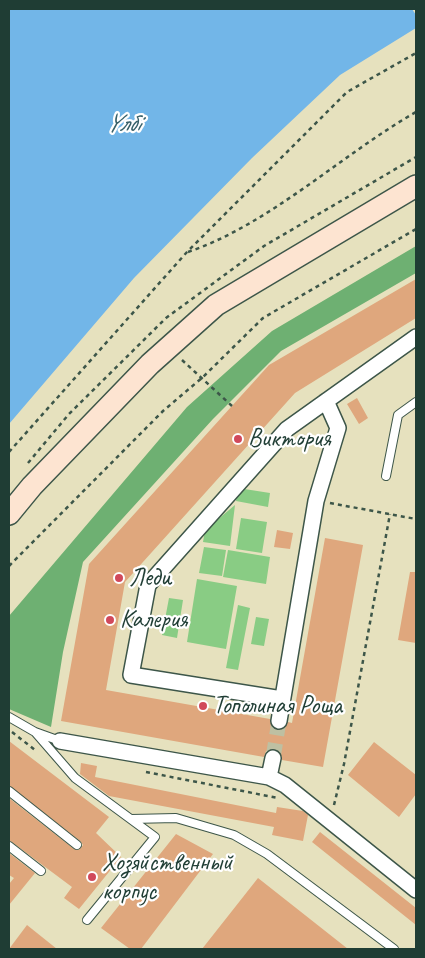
<!DOCTYPE html>
<meta charset="utf-8">
<style>
body{margin:0}
#map{position:relative;width:425px;height:958px;overflow:hidden;background:#e6e1be;font-family:Caveat,sans-serif}
canvas{display:block}
.frame{position:absolute;inset:0;border:10px solid #1f3d34;pointer-events:none}
</style>
<div id="map">
<canvas width="425" height="958"></canvas>
<div class="frame"></div>
</div>
<script>
const ctx = document.querySelector('canvas').getContext('2d');
ctx.lineJoin = 'round';
function paint(path, color) { ctx.fillStyle = color; ctx.fill(path, 'evenodd'); }
function strokePath(path, color, width, dash) { ctx.strokeStyle = color; ctx.lineWidth = width; ctx.lineCap = dash ? 'butt' : 'round'; ctx.setLineDash(dash || []); ctx.stroke(path); }
function label(font, color, halo, rows, align = 'center') {
  ctx.font = font + ' Caveat,sans-serif'; ctx.lineWidth = 4.5; ctx.setLineDash([]); ctx.textBaseline = 'middle'; ctx.strokeStyle = halo; ctx.fillStyle = color; for (const [text, x, y, turn = 0] of rows) {
    ctx.save(); ctx.translate(x, y); ctx.rotate((+turn || 0) * Math.PI / 180); ctx.textAlign = isNaN(turn) ? turn : align; if (halo) ctx.strokeText(text, 0, 0); ctx.fillText(text, 0, 0); ctx.restore();
  }
}
const green = new Path2D(`
 M238,488L270,493L268,507L236,501Z
 M235,505L230,546L203,542L205,530Z
 M241,518L267,522L262,553L236,549Z
 M204,547L226,550L222,576L199,573Z
 M228,550L270,557L266,584L223,577Z
 M197,579L237,586L226,649L187,642Z
 M169,598L183,600L177,638L162,635Z
 M238,605L250,608L238,670L226,668Z
 M256,617L269,619L264,646L251,644Z`);
const forest = new Path2D(`
 M416,246V273L281,351L213,419L83,562L63,652L51,727L9,709V616L187,407L272,331Z`);
const water = new Path2D(`
 M9,9H412L416,15V28L340,75L252,158L134,278L9,424Z`);
const building = new Path2D(`
 M416,279V318L295,393L125,582L106,690L270,719L273,728L282,730L288,722L292,723L325,538L363,545L323,767L282,760L280,751L274,749L266,751L264,757L61,721L89,564L269,365Z
 M357,398L368,418L359,424L347,404Z
 M277,530L293,533L290,549L274,547Z
 M410,572H416V643L398,640Z
 M9,741L109,817L96,833L121,857L79,909L64,898L72,887L9,840V798L74,849L79,850L83,845L80,841L9,786Z
 M374,742L416,775V794L399,817L348,775Z
 M81,763L97,766L95,777L276,813L277,807L303,811L308,815L303,841L272,835L274,827L109,796L80,774Z
 M320,832L416,908V925L312,842Z
 M176,834L213,854L141,949H130L101,928Z
 M9,853L35,873L9,905V884L14,878L9,875Z
 M258,878L348,949H202Z
 M27,925L57,949H9Z`);
const minorTunnel = new Path2D(`
 M273,758L279,721`);
const path = new Path2D(`
 M188,252C270,224 341,155 416,112
 M182,360L232,406
 M9,452L187,252L347,92L416,53
 M28,463L69,414L166,318L264,246L416,157
 M330,503L416,519
 M9,566L163,411L203,377L263,318L416,229
 M12,732L35,750
 M146,772L278,798
 M334,805L344,764L390,514`);
const service = new Path2D(`
 M386,476L398,415L416,402
 M9,717L35,732L60,741
 M35,732L75,778L155,837L87,920
 M9,791L77,845
 M131,819L176,818L234,835L267,854L394,949
 M9,846L41,871`);
const minor = new Path2D(`
 M282,699L131,675L148,585L287,429L416,337
 M279,721L316,501L338,428L326,401
 M60,741L269,777L285,785L416,890
 M269,777L273,758`);
const secondary = new Path2D(`
 M9,514L32,486L150,364L216,305L416,186`);
const markers = [
 [238,439,5,"#d1495b"],
 [119,578,5,"#d1495b"],
 [110,620,5,"#d1495b"],
 [203,706,5,"#d1495b"],
 [92,877,5,"#d1495b"]
];
const poiNames = [
 ["Виктория",248,439],
 ["Леди",129,578],
 ["Калерия",120,620],
 ["Тополиная Роща",213,706],
 ["Хозяйственный",102,863],
 ["корпус",102,892]
];
const waterNames = [
 ["Үлбі",123,124]
];
paint(green, '#89cc84');
paint(forest, '#6eb072');
paint(water, '#72b6e8');
paint(building, '#dfa77d');
strokePath(minorTunnel, '#bec0a2', 15, [15, 8]);
strokePath(service, '#3d5649', 10);
strokePath(minor, '#3d5649', 18);
strokePath(secondary, '#3d5649', 24);
strokePath(path, '#3d5649', 2.5, [4, 4]);
strokePath(service, '#fff', 8);
strokePath(minor, '#fff', 15);
strokePath(secondary, '#fde4d1', 21);
for (const [x, y, r, color] of markers) { const dot = new Path2D(); dot.arc(x, y, r, 0, 2 * Math.PI); ctx.fillStyle = color; ctx.fill(dot); strokePath(dot, '#fff', 2); }
label('25px', '#1f3d34', '#fff', poiNames, 'left');
label('italic 26px', '#38616a', '#fff', waterNames);
</script>
